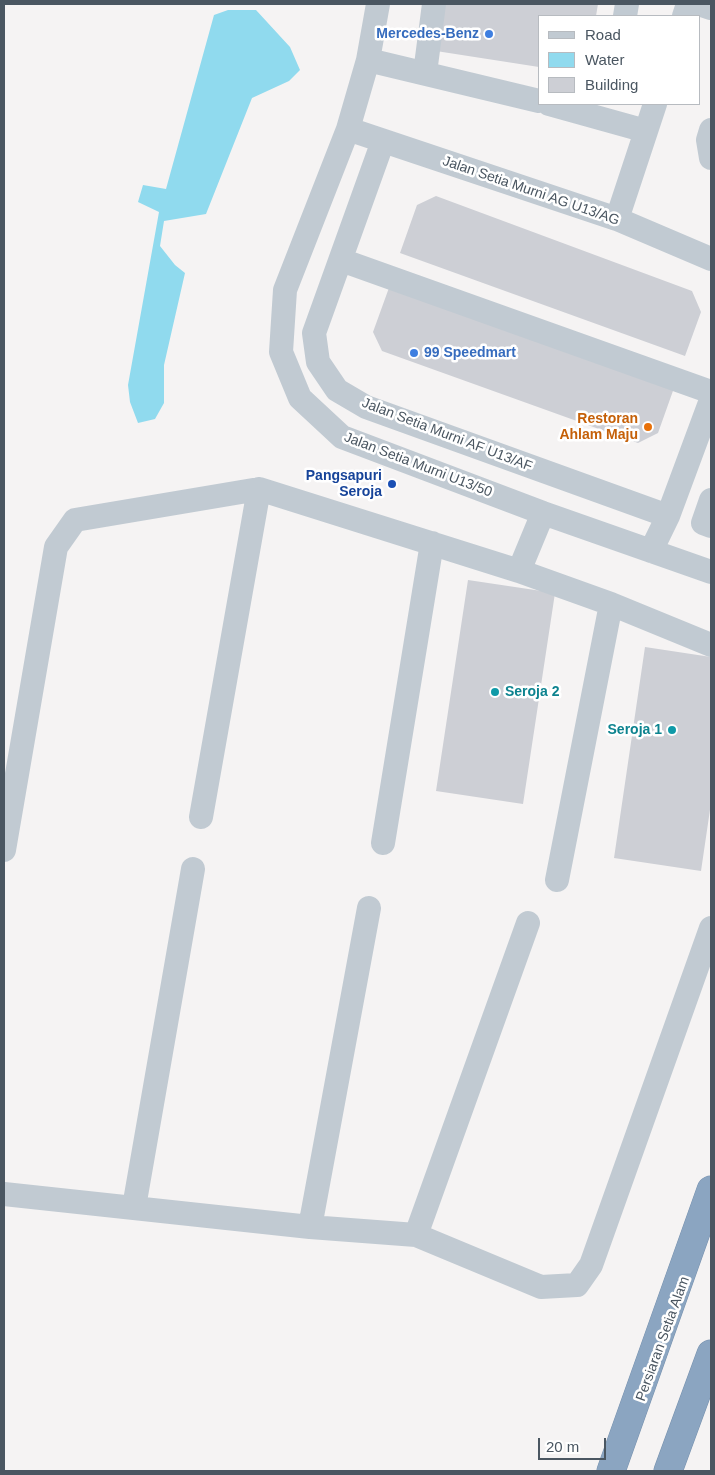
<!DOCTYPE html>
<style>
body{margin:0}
#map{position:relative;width:715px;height:1475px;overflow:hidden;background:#f5f3f3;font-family:Arial,sans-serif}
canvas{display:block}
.frame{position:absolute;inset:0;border:5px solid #4a5661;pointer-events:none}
.legend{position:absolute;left:538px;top:15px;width:162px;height:90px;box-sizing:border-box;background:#fff;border:1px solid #b7bbc0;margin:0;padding:6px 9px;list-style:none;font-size:15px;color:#4a5661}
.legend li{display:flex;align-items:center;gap:10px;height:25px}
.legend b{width:25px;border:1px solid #b7bbc0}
.scale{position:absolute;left:538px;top:1438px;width:68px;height:22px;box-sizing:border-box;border:2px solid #4a5661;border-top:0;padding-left:6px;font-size:15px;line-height:18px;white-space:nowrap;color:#4a5661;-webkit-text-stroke:4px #fff;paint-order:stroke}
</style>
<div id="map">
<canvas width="715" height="1475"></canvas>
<div class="frame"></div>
<ul class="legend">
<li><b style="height:6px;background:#c1cad2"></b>Road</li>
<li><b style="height:14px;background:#90daee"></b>Water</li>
<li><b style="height:14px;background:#cdcfd5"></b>Building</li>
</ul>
<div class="scale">20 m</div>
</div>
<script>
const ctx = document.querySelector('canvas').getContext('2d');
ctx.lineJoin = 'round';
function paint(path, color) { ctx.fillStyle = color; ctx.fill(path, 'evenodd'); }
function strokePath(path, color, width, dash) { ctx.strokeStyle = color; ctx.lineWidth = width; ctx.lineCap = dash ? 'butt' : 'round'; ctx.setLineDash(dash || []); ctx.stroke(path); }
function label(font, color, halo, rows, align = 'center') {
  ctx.font = font + ' Arial,sans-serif'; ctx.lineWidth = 5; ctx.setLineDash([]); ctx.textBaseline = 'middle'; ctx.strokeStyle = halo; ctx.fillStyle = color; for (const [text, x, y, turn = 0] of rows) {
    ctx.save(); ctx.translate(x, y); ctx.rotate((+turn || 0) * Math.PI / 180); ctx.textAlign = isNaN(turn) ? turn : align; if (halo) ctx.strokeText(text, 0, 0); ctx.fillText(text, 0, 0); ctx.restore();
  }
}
const water = new Path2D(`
 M228,10H256L290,47L300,70L289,81L252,98L206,214L164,221L160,246L175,265L185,273L164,365V403L155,419L138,423L130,402L128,385L159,212L138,202L143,185L166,189L214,15Z`);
const building = new Path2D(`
 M443,4H598L596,16H539V67L436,51Z
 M436,196L692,291L701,312L685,356L400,253L417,205Z
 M390,285L674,388L658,433L638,443L382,351L373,332Z
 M468,580L555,593L523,804L436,791Z
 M645,647L711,657V803L701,871L614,858Z`);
const minor = new Path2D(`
 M378,4L368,60L348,129L285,290L281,352L300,398L342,437L543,513L711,572
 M699,4L711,8
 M625,16L627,4
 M684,16L688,4
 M368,60L539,101
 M425,73L434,4
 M549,104L646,131
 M348,129L617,219L711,259
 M711,130L708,140L711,158
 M383,141L314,333L318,362L337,390L366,407L668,516
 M617,219L655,104
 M341,260L711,392
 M711,500L703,523L711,526
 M651,551L668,516L711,400
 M519,571L543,513
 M201,817L259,489
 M383,843L432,543
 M4,850L56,547L75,520L259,489L519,571L611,604L711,645
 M557,880L611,604
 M4,1194L310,1227L416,1235L541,1287L577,1285L591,1265L711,928
 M134,1207L193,869
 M310,1227L369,908
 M416,1235L528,923`);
const highway = new Path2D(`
 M611,1471L711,1190
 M668,1471L711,1354`);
const markers = [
 [489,34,5,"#3f7fe0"],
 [414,353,5,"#3f7fe0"],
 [648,427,5,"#e8710a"],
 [392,484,5,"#1a4fb4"],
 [495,692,5,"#0f9aa8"],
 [672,730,5,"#0f9aa8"]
];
const shopNames = [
 ["Mercedes-Benz",479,34],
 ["99 Speedmart",424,353,"left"]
];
const streetNames = [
 ["Jalan Setia Murni AG U13/AG",531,191,19],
 ["Jalan Setia Murni AF U13/AF",447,435,21],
 ["Jalan Setia Murni U13/50",418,465,21],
 ["Persiaran Setia Alam",663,1339,-70]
];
const foodNames = [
 ["Restoran",638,419],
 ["Ahlam Maju",638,435]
];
const transitNames = [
 ["Pangsapuri",382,476],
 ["Seroja",382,492]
];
const cultureNames = [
 ["Seroja 2",505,692],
 ["Seroja 1",662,730,"right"]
];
paint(water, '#90daee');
paint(building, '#cdcfd5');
strokePath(highway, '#7690ad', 29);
strokePath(minor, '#c1cad2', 24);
strokePath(highway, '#8ba5c1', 28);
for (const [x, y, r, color] of markers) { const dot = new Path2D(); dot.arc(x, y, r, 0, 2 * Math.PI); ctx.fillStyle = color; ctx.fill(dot); strokePath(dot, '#fff', 2); }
label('bold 14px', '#366cbe', '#fff', shopNames, 'right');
label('14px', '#4a5661', '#fff', streetNames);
label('bold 14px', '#c56008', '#fff', foodNames, 'right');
label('bold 14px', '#164399', '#fff', transitNames, 'right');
label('bold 14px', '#0d838f', '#fff', cultureNames, 'left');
</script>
